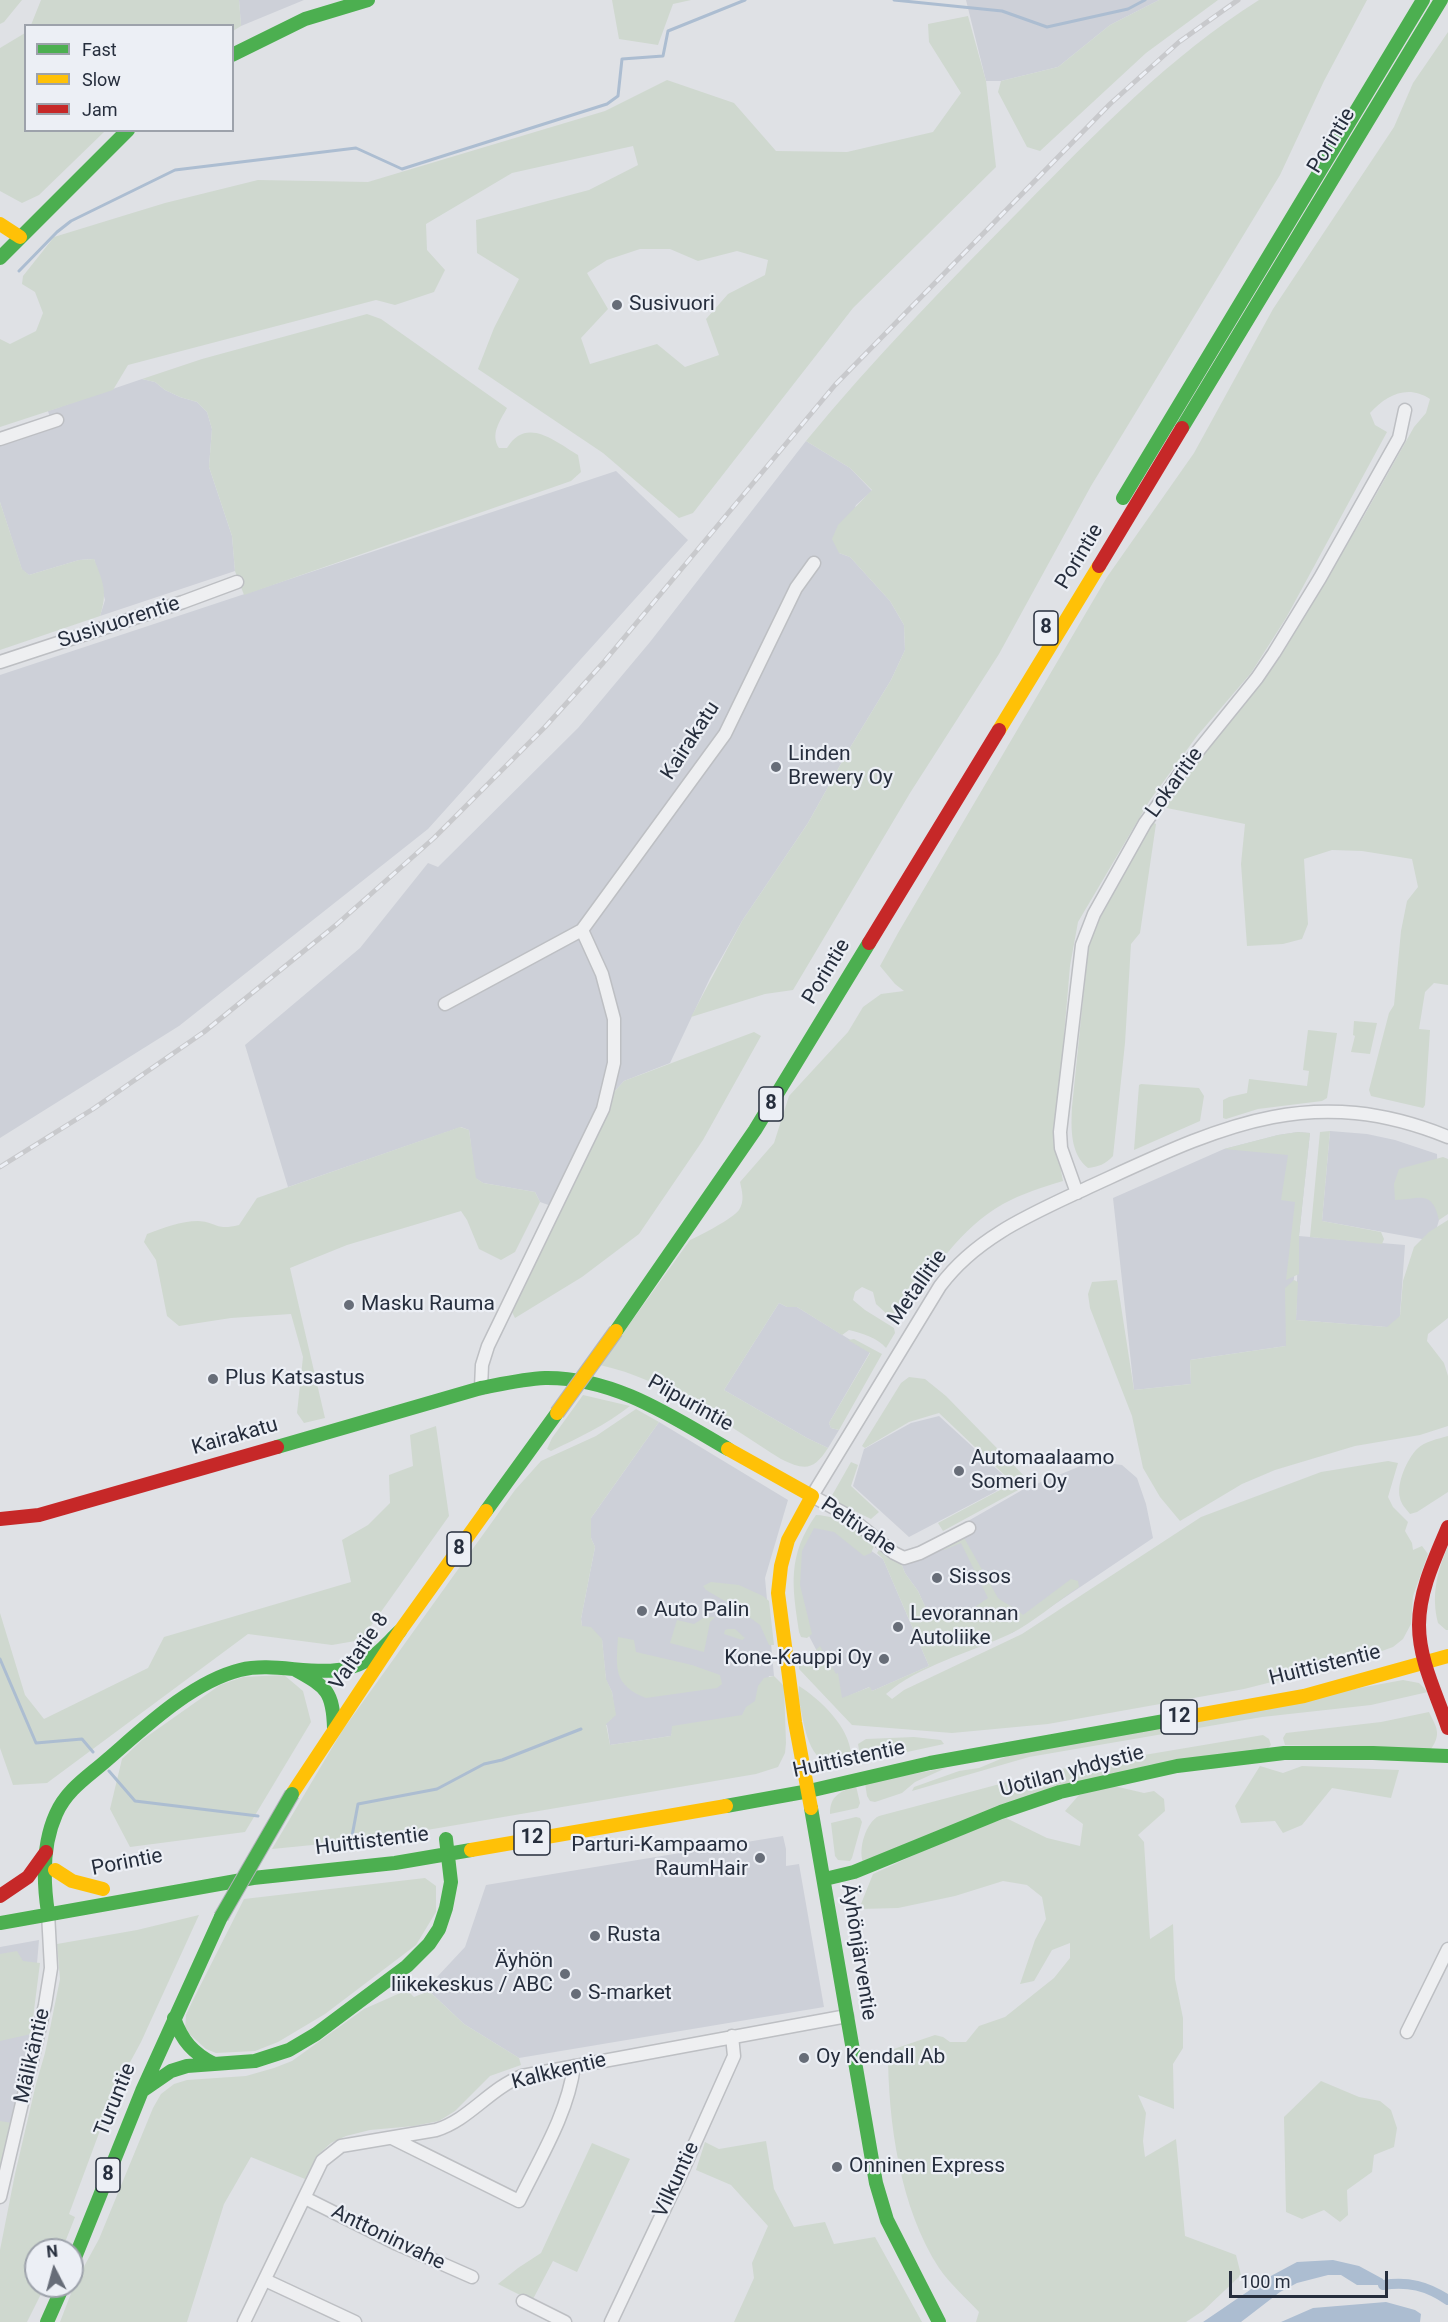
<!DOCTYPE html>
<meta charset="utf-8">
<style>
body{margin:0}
#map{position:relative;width:1448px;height:2322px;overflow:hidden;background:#dfe1e5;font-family:Roboto,sans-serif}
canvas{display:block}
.legend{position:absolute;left:24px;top:24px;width:210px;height:108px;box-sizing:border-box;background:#eceff5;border:2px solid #9da2ab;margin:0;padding:8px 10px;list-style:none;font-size:18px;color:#262e3d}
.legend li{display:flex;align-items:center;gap:12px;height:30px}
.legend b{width:30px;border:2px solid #9da2ab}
.north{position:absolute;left:24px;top:2238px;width:60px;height:60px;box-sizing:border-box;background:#eceff5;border:2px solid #9da2ab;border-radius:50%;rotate:354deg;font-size:16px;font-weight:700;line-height:24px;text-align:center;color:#262e3d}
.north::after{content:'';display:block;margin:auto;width:21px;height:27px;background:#676d78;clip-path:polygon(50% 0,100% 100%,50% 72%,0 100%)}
.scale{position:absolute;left:1229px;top:2271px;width:159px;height:27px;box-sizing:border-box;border:3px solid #262e3d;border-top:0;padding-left:8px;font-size:18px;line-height:21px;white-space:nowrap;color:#262e3d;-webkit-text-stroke:4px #eceff5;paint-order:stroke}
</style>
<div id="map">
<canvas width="1448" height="2322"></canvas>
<ul class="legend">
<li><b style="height:8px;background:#4caf50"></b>Fast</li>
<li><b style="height:8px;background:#ffc107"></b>Slow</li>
<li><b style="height:8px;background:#c62828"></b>Jam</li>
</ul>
<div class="north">N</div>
<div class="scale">100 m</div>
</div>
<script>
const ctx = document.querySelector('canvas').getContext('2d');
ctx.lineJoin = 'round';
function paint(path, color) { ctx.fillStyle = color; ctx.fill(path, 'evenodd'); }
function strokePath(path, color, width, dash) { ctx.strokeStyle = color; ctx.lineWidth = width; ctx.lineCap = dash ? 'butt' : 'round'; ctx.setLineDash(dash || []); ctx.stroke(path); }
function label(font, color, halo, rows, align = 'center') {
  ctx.font = font + ' Roboto,sans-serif'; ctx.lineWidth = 4.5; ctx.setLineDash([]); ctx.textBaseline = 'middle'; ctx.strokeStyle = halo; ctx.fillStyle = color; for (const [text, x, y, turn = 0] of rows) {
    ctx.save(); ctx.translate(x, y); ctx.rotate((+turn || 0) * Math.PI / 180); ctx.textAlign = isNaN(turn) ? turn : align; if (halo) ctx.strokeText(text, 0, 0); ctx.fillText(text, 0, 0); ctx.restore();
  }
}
const built = new Path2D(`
 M239,0H304L241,26Z
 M966,0H1159L1110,25L1058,67L1001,81H986Z
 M142,379L155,382L165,390L180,397L197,402L207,412L212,429L209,467L232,536L235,571L100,616L105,600L94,559L79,560L29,575L22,570L0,502V446L53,428L48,411Z
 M806,441L850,468L872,491L856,505L839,553L850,557L890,601L904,625L905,650L891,680L848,751L808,823L742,921L710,978L670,1063L624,1081L614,1092L596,1138L560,1209L540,1202L535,1192L483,1183L475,1178L469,1130L461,1127L288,1187L245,1045L360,948L428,863L438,867L578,728L650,642Z
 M616,471L688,540L428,829L179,1026L0,1138V675Z
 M1330,1131L1367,1134L1395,1140L1437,1154L1439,1220L1433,1241L1322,1221Z
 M1298,1132L1310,1133L1299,1236L1405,1245L1399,1328L1296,1320L1298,1244L1286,1346L1190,1360L1191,1384L1134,1390L1113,1198L1224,1149L1278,1135Z
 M779,1303L787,1307H797L870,1352L829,1423L831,1428L839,1430L828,1448L807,1438L724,1390Z
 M939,1416L1012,1483L909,1537L853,1486L864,1449L911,1423Z
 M659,1422L788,1500L765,1578L774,1676H769L758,1719L671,1734V1736L610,1745L607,1725H604L615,1715L612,1692L606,1680L602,1640L582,1626L581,1619L595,1547L591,1538V1518Z
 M1093,1461L1122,1465L1137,1478L1146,1504L1153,1538L1012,1633L935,1628L918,1591L905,1573L901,1563L964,1532L961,1525L1024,1489Z
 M828,1521L883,1559L929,1666L872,1691L869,1687L842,1699L809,1636L798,1582L801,1549L815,1523Z
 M783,1836L786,1849V1866L799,1864L824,2007L519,2058L464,2024L429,1991L437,1977L465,1947L486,1885Z
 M39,1940L31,2034L0,2182V1947Z`);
const green = new Path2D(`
 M0,0H22L4,22L0,24Z
 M41,0H239L241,26L233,31L232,26L31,25Z
 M612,0H691L673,4L658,45L619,39Z
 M1159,0H1218L1146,53L1040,151L1027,147L998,92L1001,81L1058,67L1110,25Z
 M1259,0H1367L1324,81L1280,175L1091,486L999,654L910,793L793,990L765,994L691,1017L742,921L808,823L848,751L891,680L905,650L904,625L890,601L850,557L839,553L832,539L838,525L872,490L850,468L806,441C873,359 948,283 1023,207C1096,133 1170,56 1259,0Z
 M968,16L986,81L996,167L853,308L693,513L679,518L603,453L478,369L494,328L519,279L477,253L476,220L589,190L638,165L633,146L512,173L426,224L427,250L445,270L434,292L395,305L376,300L128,365L113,390L0,427V339L10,344L36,331L43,313L35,292L22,284L23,276L54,237L165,203L258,180L368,182L605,111L667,80L734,103L776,151L847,152L933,132L961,93L929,42L928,24ZM640,249H670L698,261L737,251L768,260L765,275L728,294L706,319L719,355L685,367L657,344L590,364L581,338L608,309L587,273L607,260Z
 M1448,32V985L1434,983L1425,992L1419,1029L1430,1030L1425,1105L1423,1108L1371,1096L1369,1090L1389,1013L1394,1005L1401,931L1407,901L1418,887L1412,859L1362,851L1332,850L1304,859L1308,924L1302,939L1283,944L1247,946L1241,864L1245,824L1162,807L1250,695L1292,635L1364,516L1414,427L1426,413L1430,399C1408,384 1386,395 1370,413L1375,425L1387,432L1286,618L1251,673L1197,736L1150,800L1078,922L1070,966L1058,1106L1053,1129L1063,1181C1043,1187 1021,1194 1003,1204C960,1228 932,1272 906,1312L888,1315L876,1304L873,1292L862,1287L855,1292L853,1300L865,1310L894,1328L895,1333L886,1348C878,1338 862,1333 849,1330L842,1335L797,1307H787L779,1303L724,1390L807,1438L828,1448C814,1470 805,1471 781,1459C724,1423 667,1380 600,1365L690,1240C701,1235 732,1219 739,1210C745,1201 742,1191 740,1182L774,1143L789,1096L848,1032L863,1007L881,994L904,991L895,984L880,966L898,933L1107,577L1194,453L1273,309L1394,127L1413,83Z
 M25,33L26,130L105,131L39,195L22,203L0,191V48Z
 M367,314L381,319L507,408C500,421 490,434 499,448H507C526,416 555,441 578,455L581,472L571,481L244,595L235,571L232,536L209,467L212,429L207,412L197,402L180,397L165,390L155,382L142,379L202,359Z
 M0,502L22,569L29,575L79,560L94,559C103,582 108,592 100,616L0,650Z
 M1152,822L1156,824L1140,933L1131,944L1125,1043L1113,1156C1106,1164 1098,1167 1088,1168C1070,1154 1071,1128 1072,1107L1088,950L1094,929Z
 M1354,1021L1377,1023L1370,1054L1351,1052L1355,1036L1353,1035Z
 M1308,1030L1337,1033L1327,1098L1322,1101L1258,1109L1226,1119L1223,1118V1100L1229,1097L1247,1093L1249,1079L1307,1086L1309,1071L1303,1070Z
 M754,1032L761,1036L703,1140L639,1234L582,1277L515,1318L510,1308L596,1138L614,1092L624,1081Z
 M1141,1084L1199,1088L1204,1096L1200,1121L1134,1150L1139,1085Z
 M460,1127L469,1130L476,1178L483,1183L535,1192L540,1202L515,1252L501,1260L479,1249L467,1220L461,1211L347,1245L290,1268L325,1418L304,1423L297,1413L303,1357L291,1314L231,1318L179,1326L167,1316L156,1260L144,1242L147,1234C163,1228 181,1221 198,1221C217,1222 215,1231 239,1225L257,1198Z
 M1330,1131L1322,1221L1381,1232L1384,1239L1382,1244L1310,1237L1320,1132Z
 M1298,1132L1310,1133L1299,1236V1274L1286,1280L1295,1202L1281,1200L1288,1155L1224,1149L1278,1135Z
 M1443,1157L1448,1159V1214L1439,1220C1432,1189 1420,1199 1395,1200L1394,1184L1399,1169Z
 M1448,1220V1318L1428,1334L1427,1341L1444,1363L1448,1376V1426L1420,1435L1355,1446L1275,1470L1242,1484L1180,1521L1160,1497L1143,1468L1132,1416L1090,1308L1088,1294L1092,1282L1117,1280L1134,1390L1191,1384L1190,1360L1286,1346L1285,1288L1294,1280L1298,1282L1296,1320L1387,1327L1400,1316L1403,1281L1414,1247L1429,1232Z
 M854,1339L882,1354L839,1430L831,1428L829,1423L870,1353L848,1340Z
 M909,1377L925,1379L946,1396L1031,1483L943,1531L938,1523L1013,1483L939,1413L909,1422L865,1448L862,1446L901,1383Z
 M583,1395L630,1406C606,1425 578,1438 551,1451L547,1449L552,1438Z
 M636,1409L659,1422L591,1518V1538L595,1547L581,1619L582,1626L591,1627L602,1639L606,1679L612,1692L616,1715L606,1724L610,1745L671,1736L672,1726L742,1715L746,1707L755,1701L758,1686L764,1678L774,1676L784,1686L786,1743L785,1753L778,1767L756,1774L421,1831L363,1840L272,1849L342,1731L515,1490L541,1461L596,1436Z
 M436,1426L449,1516L361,1640L332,1645L248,1634L47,1783L13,1785L0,1748V1613L25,1695L44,1719L148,1668L164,1637L351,1582L342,1540L368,1525L390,1503L389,1475L413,1466L410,1435Z
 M1448,1436V1492L1417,1512L1410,1514C1406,1509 1401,1504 1400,1498C1396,1484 1407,1459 1417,1449C1425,1441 1438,1439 1448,1436Z
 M1388,1461L1398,1463L1388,1497L1393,1507L1408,1522L1405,1531L1412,1543L1413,1550L1422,1546L1428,1554L1413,1596L1411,1624L1403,1639L1393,1647L1351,1662L1244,1689L1048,1724L952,1733L852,1725L799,1669V1666L820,1646L836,1674L838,1673L842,1698L870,1687L872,1691L929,1666L883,1559L877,1553L881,1547L901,1563L905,1573L918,1591L931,1619L964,1607L969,1611L988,1598L961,1543L944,1550L942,1545L963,1536L998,1598C1007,1605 1015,1607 1023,1615L1071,1579L1078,1581L1079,1587C1056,1602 1034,1622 1010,1634C972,1652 918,1666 886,1694L892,1699L904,1690L1022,1634L1201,1517L1321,1472Z
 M851,1462L858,1465L851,1486L879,1512L871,1519L830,1499Z
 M816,1515C840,1516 858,1529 875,1544L871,1553L864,1556L834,1532L814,1528L802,1551L800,1585L812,1634L807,1638L801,1637L799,1632C792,1586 787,1556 816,1515Z
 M1448,1546V1630H1446L1438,1623C1431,1595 1437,1572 1448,1546Z
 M711,1582L739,1585L763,1596L769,1601L774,1645H769L760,1625L737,1608L706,1590L703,1586Z
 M705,1617H715L710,1622L704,1652L670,1643L677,1620L694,1624Z
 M728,1629H735L745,1638L742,1640L724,1634L725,1630Z
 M618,1637L634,1640L636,1652L692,1665L720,1675L722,1684L717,1688L646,1698C613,1685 616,1668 618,1637Z
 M284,1675L303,1691L311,1722L245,1832L130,1847L110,1809L122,1759L142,1740L220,1685L243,1677Z
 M1403,1680L1419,1683L1428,1692L1371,1705L1262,1717L1029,1757L912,1791L914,1787L959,1771L979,1768L1022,1750Z
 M799,1686C821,1700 849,1727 851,1754L845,1756L842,1760C807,1773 804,1720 798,1696Z
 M1429,1712C1436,1727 1442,1733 1431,1749L1285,1745L1283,1738L1286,1733L1381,1722Z
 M1263,1735L1269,1739L1271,1745L1268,1748L1148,1765L863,1862C858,1849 866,1822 879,1816L1049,1771Z
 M914,1737L941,1740L944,1744L861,1762L858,1744L866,1739Z
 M1260,1766L1283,1773L1302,1766L1399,1770L1391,1798L1332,1788L1302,1825L1283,1833L1275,1821L1241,1823L1235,1806Z
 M946,1768L915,1782L902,1793L875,1802L870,1801L867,1796L865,1783Z
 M856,1786L860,1803L858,1808L830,1814C830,1795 840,1792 856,1786Z
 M1114,1786L1144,1793L1154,1791L1164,1799L1165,1811L1138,1835L1144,1842L1150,1939L1173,1924L1175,1979L1183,2018V2048L1173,2064L1174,2109L1138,2095L1146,2113L1143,2141L1145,2157L1176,2139L1185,2236L1236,2255L1241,2275L1204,2310L1186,2322H976L979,2312C966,2298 950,2284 939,2268C900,2208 888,2122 888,2051L935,2035L943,2037L950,2042H966L979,2026L1005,2017L1054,1978L1070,1958V1943L1052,1950L1034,1981L1020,1984L1035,1940L1046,1919L1042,1897L1027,1885L1003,1881L955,1896L898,1908L859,1909L873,1874L962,1833L1006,1818L1047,1838L1080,1846L1083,1824L1065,1811L1079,1795Z
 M856,1817L860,1818L862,1822L852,1858L850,1861L838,1860L835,1856L831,1823Z
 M425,1878L436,1886V1912L416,1945L325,2014L278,2042L255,2051L216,2053L206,2049L185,2030L186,2015L193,2000L244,1899Z
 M199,1915L141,2042L115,2090L69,2214L75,2217L62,2250H36V2286H40L41,2294L27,2322H0V2250L15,2174L36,2084L45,2053L60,1979L57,1944L137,1930Z
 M17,1951L23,1961L40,1963L31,2034L0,2041V1954Z
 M407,1990L414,1997L429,1991L464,2024L519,2058L521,2065L490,2076L455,2111L439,2121L414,2126L370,2130L346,2136L331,2143L319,2154L305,2179L251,2157L224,2204L187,2322H60L75,2283L99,2239L153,2108L161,2094L174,2084L187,2080L246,2076L274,2068L292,2061L364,2009Z
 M1321,2081L1359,2097L1380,2101L1391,2110L1397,2128L1394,2147L1374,2155L1372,2172L1347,2190L1348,2215L1340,2222L1324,2210L1302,2219L1286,2212L1284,2117Z
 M0,2121L12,2123L0,2173Z
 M766,2141L774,2189L794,2227L825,2222L834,2244L875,2237L922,2322H734L754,2278L752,2263L768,2226L731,2185L696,2170L705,2142L719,2149Z
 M592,2143L630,2159L577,2272L553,2261L532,2301L498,2284L518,2268L541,2253Z`);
const water = new Path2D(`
 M1333,2260L1359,2266L1383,2279V2285H1357L1341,2275H1328L1297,2283L1280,2292L1241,2322H1203L1269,2277L1297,2262Z
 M1386,2302L1415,2310L1421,2314L1420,2322H1281L1313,2308Z`);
const stream = new Path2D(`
 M894,0L1002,11L1047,27L1128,9L1145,0
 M19,271L57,232L71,221L175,170L356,148L402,169L607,104L618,96L622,59L663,56L668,31L745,0
 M0,1659L36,1743L82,1739L93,1752
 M109,1771L135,1801L258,1816
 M352,1836L358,1804L437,1789L484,1764L502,1760L581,1729`);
const canal = new Path2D(`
 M1383,2285C1408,2281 1427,2286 1448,2300`);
const street = new Path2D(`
 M0,439L57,420
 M0,662L183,602L237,582
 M445,1004L582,930
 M1077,1193L1061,1148L1060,1132L1082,945L1094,914L1145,823L1161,801L1181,772L1257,678L1274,653L1320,578L1399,438L1405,410
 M481,1388L482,1365L488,1346L603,1109L614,1063V1019L602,974L582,930L725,734L796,588L814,563
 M969,1528L920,1553L904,1558L894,1553L847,1515L812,1496L940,1286C977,1236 1034,1213 1089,1187C1216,1129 1308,1080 1448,1137
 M1407,2032L1448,1949
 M392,2138L519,2201C540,2158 568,2113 574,2066
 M0,2197L45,2005L51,1968L48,1913
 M305,2198L397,2244L472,2277
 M265,2280L355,2322
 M523,2301L565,2322
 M244,2322L322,2161L341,2146L436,2130C469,2120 489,2089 522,2076L847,2016
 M611,2322L682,2172L734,2056L732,2036`);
const fast = new Path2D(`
 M232,55L305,19L368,0
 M0,258L128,130
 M1182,428L1441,0
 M1123,498L1423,0
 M616,1331L755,1130L869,943
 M277,1447L481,1388C502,1384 523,1379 545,1378C614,1377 671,1416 728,1449
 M486,1511L557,1413
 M296,1670C327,1687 333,1692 334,1728
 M726,1806L809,1791L930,1763L1187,1717
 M811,1808L876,2183L887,2220L939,2322
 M825,1879L854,1872L1001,1812L1060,1792L1177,1766L1284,1753H1373L1448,1756
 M48,1913C43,1880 42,1845 56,1814C67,1789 89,1776 108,1759C145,1727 192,1682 240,1670C281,1660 327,1683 366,1661C379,1654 389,1641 400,1631
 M0,1923L253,1878L395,1863L471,1850
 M174,2018C182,2041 193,2053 214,2064
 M142,2091L171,2071L187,2066L255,2061L289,2050L316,2034L407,1966L429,1944L439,1929L446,1908L451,1882L446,1839
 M72,2265L142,2091L221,1917
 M47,2322L63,2286`);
const slow = new Path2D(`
 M0,224L20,237
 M999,730L1099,566
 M728,1449L812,1496L788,1540L781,1566L778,1593L795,1722L811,1808
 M1187,1717L1304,1696L1448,1656
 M292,1794L400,1631L486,1511
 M471,1850L726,1806
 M55,1870L72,1881L103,1889`);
const jam = new Path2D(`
 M1099,566L1182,428
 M869,943L999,730
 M0,1519L39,1515L277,1447
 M1448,1527C1435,1558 1419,1591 1419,1625C1419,1661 1437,1695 1448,1728
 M0,1896L28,1877L46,1852`);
const rail = new Path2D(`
 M0,1167L93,1109L204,1032L336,925L434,838L545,727L603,663L835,385L1110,104L1179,42L1238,0`);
const fastBridge = new Path2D(`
 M221,1917L292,1794`);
const slowBridge = new Path2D(`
 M557,1413L616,1331`);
const markers = [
 [617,305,6,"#676d78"],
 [776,767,6,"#676d78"],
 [349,1305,6,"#676d78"],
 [213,1379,6,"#676d78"],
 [959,1471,6,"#676d78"],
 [937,1578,6,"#676d78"],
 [642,1611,6,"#676d78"],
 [898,1627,6,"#676d78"],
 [884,1659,6,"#676d78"],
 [760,1858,6,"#676d78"],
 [595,1936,6,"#676d78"],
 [565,1974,6,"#676d78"],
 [576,1994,6,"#676d78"],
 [804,2058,6,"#676d78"],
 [837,2167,6,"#676d78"]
];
const shields = [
 [1046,628,24],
 [771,1104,24],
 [459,1549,24],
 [1179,1717,36],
 [532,1838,36],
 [108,2175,24]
];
const shieldNames = [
 ["8",1046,628],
 ["8",771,1104],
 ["8",459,1549],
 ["12",1179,1717],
 ["12",532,1838],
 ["8",108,2175]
];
const streetNames = [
 ["Porintie",1332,141,-59],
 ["Porintie",1080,557,-59],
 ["Susivuorentie",119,623,-18],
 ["Kairakatu",691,741,-57],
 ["Lokaritie",1175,783,-54],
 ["Porintie",827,972,-59],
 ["Metallitie",918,1288,-55],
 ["Piipurintie",690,1404,29],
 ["Kairakatu",235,1437,-16],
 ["Peltivahe",858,1527,34],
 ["Valtatie 8",360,1652,-56],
 ["Huittistentie",1325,1666,-14],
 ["Huittistentie",849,1760,-12],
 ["Uotilan yhdystie",1072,1772,-15],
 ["Huittistentie",372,1842,-7],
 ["Porintie",127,1863,-11],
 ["Äyhönjärventie",858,1952,81],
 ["Mälikäntie",33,2056,-77],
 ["Kalkkentie",559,2072,-14],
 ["Turuntie",116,2100,-68],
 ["Vilkuntie",677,2180,-65],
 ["Anttoninvahe",388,2238,26]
];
const poiNames = [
 ["Susivuori",629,305],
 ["Linden",788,755],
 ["Brewery Oy",788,779],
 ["Masku Rauma",361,1305],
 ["Plus Katsastus",225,1379],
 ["Automaalaamo",971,1459],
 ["Someri Oy",971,1483],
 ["Sissos",949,1578],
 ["Auto Palin",654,1611],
 ["Levorannan",910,1615],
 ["Autoliike",910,1639],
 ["Kone-Kauppi Oy",872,1659,"right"],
 ["Parturi-Kampaamo",748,1846,"right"],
 ["RaumHair",748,1870,"right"],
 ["Rusta",607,1936],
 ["Äyhön",553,1962,"right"],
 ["liikekeskus / ABC",553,1986,"right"],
 ["S-market",588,1994],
 ["Oy Kendall Ab",816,2058],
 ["Onninen Express",849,2167]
];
paint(built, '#cdd0d8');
paint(green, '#cfd8cf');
paint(water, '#acbdd1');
strokePath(stream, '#acbdd1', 3);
strokePath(canal, '#acbdd1', 10);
strokePath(street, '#bdbfc3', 15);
strokePath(street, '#eeeff1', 12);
strokePath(fast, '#4caf50', 14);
strokePath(slow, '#ffc107', 14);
strokePath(jam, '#c62828', 14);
strokePath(rail, '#c8c9cc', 5);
strokePath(rail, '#eceff5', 3, [9]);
strokePath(fastBridge, '#b1b4ba', 16, []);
strokePath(slowBridge, '#b1b4ba', 16, []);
strokePath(fastBridge, '#4caf50', 14);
strokePath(slowBridge, '#ffc107', 14);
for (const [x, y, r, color] of markers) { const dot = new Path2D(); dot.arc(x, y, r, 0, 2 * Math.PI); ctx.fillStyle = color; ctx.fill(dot); strokePath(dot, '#eceff5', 2); }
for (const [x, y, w] of shields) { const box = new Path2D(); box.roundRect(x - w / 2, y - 17, w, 34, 4.5); ctx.fillStyle = '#eceff5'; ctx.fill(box); strokePath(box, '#262e3d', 1.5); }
label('bold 20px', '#262e3d', null, shieldNames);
label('21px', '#262e3d', '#eceff5', streetNames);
label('21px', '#262e3d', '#eceff5', poiNames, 'left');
</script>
